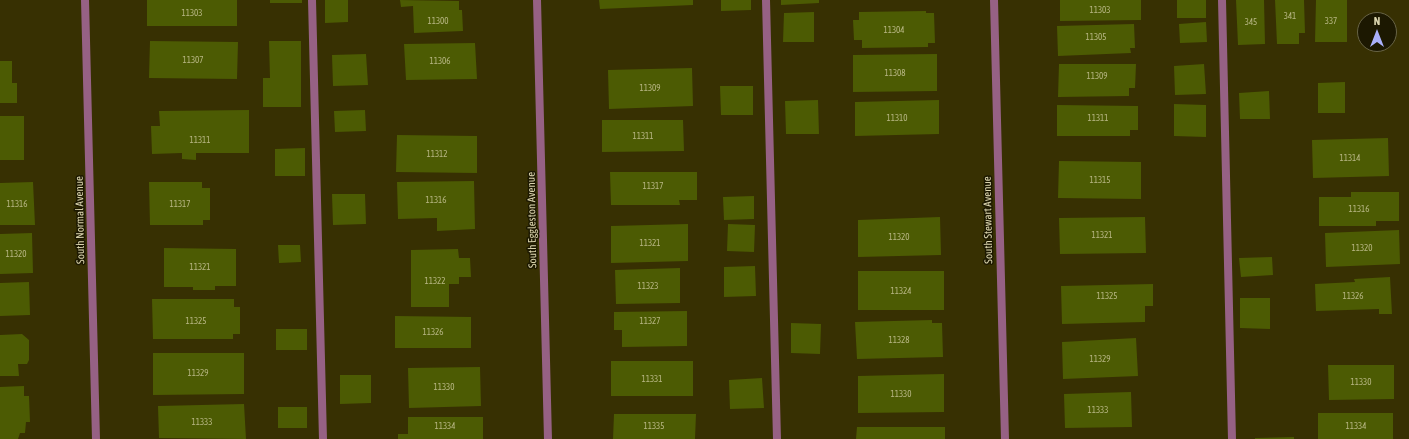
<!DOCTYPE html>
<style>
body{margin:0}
#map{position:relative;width:1409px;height:439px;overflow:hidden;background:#373002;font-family:"Asap Condensed",sans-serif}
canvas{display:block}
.north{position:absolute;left:1357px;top:12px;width:40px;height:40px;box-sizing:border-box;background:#1c1801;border:1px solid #686446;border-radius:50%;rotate:0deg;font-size:11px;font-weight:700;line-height:16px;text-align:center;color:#dbd5ae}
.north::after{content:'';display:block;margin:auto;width:14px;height:18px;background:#aab0fb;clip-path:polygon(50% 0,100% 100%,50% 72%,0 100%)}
</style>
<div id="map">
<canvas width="1409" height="439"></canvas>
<div class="north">N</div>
</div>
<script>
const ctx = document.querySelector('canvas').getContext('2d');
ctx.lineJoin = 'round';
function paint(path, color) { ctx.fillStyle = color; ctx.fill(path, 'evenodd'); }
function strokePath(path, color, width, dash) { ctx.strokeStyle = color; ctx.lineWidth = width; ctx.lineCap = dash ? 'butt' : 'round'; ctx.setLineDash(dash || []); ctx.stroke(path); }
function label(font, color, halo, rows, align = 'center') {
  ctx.font = font + ' "Asap Condensed",sans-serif'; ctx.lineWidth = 3; ctx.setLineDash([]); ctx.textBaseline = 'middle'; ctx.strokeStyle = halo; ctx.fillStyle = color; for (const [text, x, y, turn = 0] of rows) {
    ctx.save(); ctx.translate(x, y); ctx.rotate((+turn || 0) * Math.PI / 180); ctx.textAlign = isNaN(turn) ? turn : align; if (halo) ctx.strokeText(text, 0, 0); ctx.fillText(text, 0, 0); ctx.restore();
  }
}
const building = new Path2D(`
 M147,0H237V26H147Z
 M270,0H302V3H270Z
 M325,0H348V22L325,23Z
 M400,0L459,1V10H462L463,31L414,33L413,6L401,7Z
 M599,0H693V5L600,9Z
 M721,0H751V10L721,11Z
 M781,0H819V3L781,5Z
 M1060,0H1141V20L1060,21Z
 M1177,0H1206V18H1177Z
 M1236,0H1264L1265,44L1238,45Z
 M1275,0H1304L1305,33H1299V44H1277Z
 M1316,0H1347V42H1315Z
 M926,11V13H934L935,43H928V47L862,48V40H854L853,20H859V12Z
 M814,12V42H783L784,13Z
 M1206,22L1207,42L1180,43L1179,24Z
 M1134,24L1135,48H1130L1131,53L1058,56L1057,26Z
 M150,41L238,42L237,79L149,78Z
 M269,41H301V107H263V78H270Z
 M475,43L477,79L406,80L404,44Z
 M366,54L368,85L333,86L332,55Z
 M937,54V91L853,92V55Z
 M0,61H12V83H17V103H0Z
 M1059,64H1136L1135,88H1129V96L1058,97Z
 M1204,64L1206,94L1175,95L1174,66Z
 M692,68L693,106L609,109L608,70Z
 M1345,82V113H1318V83Z
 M720,86H753V115H721Z
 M1269,91L1270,119H1240L1239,93Z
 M818,100L819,134H786L785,101Z
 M939,100V134L855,136V102Z
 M1174,104L1206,105V137L1174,136Z
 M1057,105L1138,106V130H1130V136H1057Z
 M249,110V153H196V160L182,159V153L152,154L151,126H160L159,111Z
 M365,110L366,131L335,132L334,111Z
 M0,116H24V160H0Z
 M602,120H683L684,151L602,152Z
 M397,135L477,136V173L396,172Z
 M1388,138L1389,176L1313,178L1312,140Z
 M305,148V176H275V149Z
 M1059,161L1141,162V199L1058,198Z
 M610,172H697V200H679L680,205H611Z
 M474,181L475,229L437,231V218L398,219L397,182Z
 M33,182L35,225H0V183Z
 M149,182H202V188H210V220H203V225H150Z
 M1351,192H1399V221H1376V226H1319V197H1351Z
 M332,194H365L366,224L333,225Z
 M754,196V219L724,220L723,197Z
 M940,217L941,255L858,257V220Z
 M1145,217L1146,253L1060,254L1059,218Z
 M688,224V261L611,263V226Z
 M728,224L755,225L754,252L727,251Z
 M1399,230L1400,264L1326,267L1325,233Z
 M32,233L33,273L0,274V234Z
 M278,245H300L301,262L279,263Z
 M164,248L236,249V286H215V290H193V287H164Z
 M458,249L459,258H470L471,277H459V284H449V307H411V250Z
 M1272,257L1273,275L1241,277L1239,258Z
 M755,266L756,296L724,297V267Z
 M680,268V303L616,304L615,270Z
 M858,271H944V310H858Z
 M1390,277L1392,314H1379V309L1316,311L1315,284L1355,282L1354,279Z
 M29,282L30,315L0,316V283Z
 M1153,284V306H1145V322L1062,324L1061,286Z
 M1240,298H1270V329L1240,328Z
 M152,299H234V307H240V334H233V339H153Z
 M687,311V346L622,347V330H614V312Z
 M395,316L471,317V348H395Z
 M932,320V323H942L943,357L857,359L855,322Z
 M791,323L821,324L820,354L791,353Z
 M276,329H307V350H276Z
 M22,334L29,340V360L27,364H18L19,376H0V335Z
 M1136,338L1138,376L1063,379L1062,342Z
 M153,353H244V394L153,395Z
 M611,361H693V396H611Z
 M1328,365H1394V399L1329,400Z
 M480,367L481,406L409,408L408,368Z
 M944,374V412L858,413V376Z
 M340,375H371V403L340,404Z
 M762,378L764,408L730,409L729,380Z
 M24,386V396H29L30,422H26L25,433H20L18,439H0V387Z
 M1131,392L1132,427L1065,428L1064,394Z
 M244,404L246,439L159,438L158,406Z
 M278,407H307V428H278Z
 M1318,413H1393V439H1318Z
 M614,414H696L695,439H613Z
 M408,417H483V439H398V434H408Z
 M857,427H945V439H856Z
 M1294,437V439H1255V438Z`);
const service = new Path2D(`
 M312,0L323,439
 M766,0L777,439
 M1222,0L1232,439`);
const minor = new Path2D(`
 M85,0L96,439
 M537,0L548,439
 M994,0L1005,439`);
const numberNames = [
 ["11303",1100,10],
 ["11303",192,13],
 ["341",1290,16],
 ["11300",438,21],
 ["337",1331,21],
 ["345",1251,22],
 ["11304",894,30],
 ["11305",1096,37],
 ["11307",193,60],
 ["11306",440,61],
 ["11308",895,73],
 ["11309",1097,76],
 ["11309",650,88],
 ["11310",897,118],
 ["11311",1098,118],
 ["11311",643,136],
 ["11311",200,140],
 ["11312",437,154],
 ["11314",1350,158],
 ["11315",1100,180],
 ["11317",653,186],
 ["11316",436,200],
 ["11316",17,204],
 ["11317",180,204],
 ["11316",1359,209],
 ["11321",1102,235],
 ["11320",899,237],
 ["11321",650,243],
 ["11320",1362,248],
 ["11320",16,254],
 ["11321",200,267],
 ["11322",435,281],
 ["11323",648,286],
 ["11324",901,291],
 ["11325",1107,296],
 ["11326",1353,296],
 ["11325",196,321],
 ["11327",650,321],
 ["11326",433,332],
 ["11328",899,340],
 ["11329",1100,359],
 ["11329",198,373],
 ["11331",652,379],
 ["11330",1361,382],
 ["11330",444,387],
 ["11330",901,394],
 ["11333",1098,410],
 ["11333",202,422],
 ["11334",445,426],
 ["11335",654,426],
 ["11334",1356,426]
];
const streetNames = [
 ["South Normal Avenue",80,220,-91],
 ["South Eggleston Avenue",532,220,-91],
 ["South Stewart Avenue",988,220,-91]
];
paint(building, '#4c5b03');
strokePath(service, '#966184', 8);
strokePath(minor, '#966184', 8);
label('9px', '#b7b683', null, numberNames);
label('11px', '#dbd5ae', '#1c1801', streetNames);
</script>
